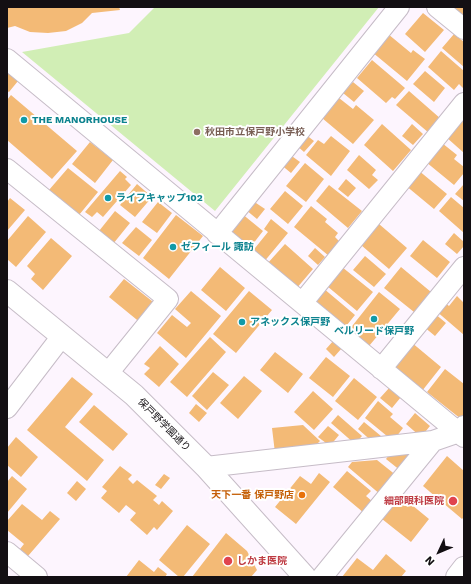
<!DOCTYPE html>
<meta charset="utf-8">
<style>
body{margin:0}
#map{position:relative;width:471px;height:584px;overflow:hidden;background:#fdf5fe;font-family:"Work Sans",sans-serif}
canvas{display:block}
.frame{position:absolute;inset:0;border:8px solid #130f13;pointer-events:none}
.north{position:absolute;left:419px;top:532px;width:40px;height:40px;-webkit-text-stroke:3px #fff;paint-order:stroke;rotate:226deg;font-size:11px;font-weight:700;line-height:16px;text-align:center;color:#130f13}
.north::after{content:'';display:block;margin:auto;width:14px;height:18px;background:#130f13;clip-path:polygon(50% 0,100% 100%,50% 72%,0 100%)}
</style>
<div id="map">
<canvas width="471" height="584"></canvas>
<div class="frame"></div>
<div class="north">N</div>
</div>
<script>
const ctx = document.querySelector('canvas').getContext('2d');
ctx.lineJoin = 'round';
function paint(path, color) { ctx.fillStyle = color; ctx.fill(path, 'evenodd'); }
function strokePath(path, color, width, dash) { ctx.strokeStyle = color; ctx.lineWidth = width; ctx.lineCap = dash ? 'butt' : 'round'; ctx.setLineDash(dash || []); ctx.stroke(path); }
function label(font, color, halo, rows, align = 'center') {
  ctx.font = font + ' "Work Sans","Noto Sans JP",sans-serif'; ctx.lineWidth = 4; ctx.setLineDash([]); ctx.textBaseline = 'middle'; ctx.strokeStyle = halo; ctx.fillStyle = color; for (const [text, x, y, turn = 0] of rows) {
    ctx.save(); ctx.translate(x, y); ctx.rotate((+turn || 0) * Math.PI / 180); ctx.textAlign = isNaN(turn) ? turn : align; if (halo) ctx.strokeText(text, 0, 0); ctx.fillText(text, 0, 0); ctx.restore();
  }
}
const green = new Path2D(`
 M155,7H379L215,211L22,52L129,33Z`);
const building = new Path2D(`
 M7,7H119L120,10L92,13L82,23L66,31L48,33L30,32L15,26L7,28Z
 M449,7H464V17Z
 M423,13L444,30L425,52L405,34Z
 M388,34L411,53L413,50L425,59L407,81L372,52Z
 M454,34L464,42V67L442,48Z
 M441,51L464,71V89L459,84L454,90L428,67Z
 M372,60L405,88L395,99L392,97L386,103L357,78Z
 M7,71L18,81L9,92L7,91Z
 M425,71L445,88L434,102L413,84Z
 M353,82L364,91L354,102L343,93Z
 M409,91L441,119L429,133L396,105Z
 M11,95L77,151L52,179L7,140V100Z
 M339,98L353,109L356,105L374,120L353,144L322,118Z
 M462,118L464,120V153L446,137Z
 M382,124L411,150L393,171L364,145Z
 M412,124L423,134L413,145L402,136Z
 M305,134L314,141L304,152L296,145Z
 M331,136L350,151L331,176L306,155L318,140L324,144Z
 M90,142L113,160L95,183L72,164Z
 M442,143L457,155L454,159L464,167V173L454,185L426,162Z
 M289,154L300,162L291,173L280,164Z
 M359,155L376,170L372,175L378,180L369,189L347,170Z
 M305,163L324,179L306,202L286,186Z
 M68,168L98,192L79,215L49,190Z
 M418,170L447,194L434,209L405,185Z
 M120,171L127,177L125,179L131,185L103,217L97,212L92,217L85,212Z
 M346,179L356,188L348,197L338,189Z
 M137,184L152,197L135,217L120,205Z
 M464,184V201L455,194Z
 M329,185L362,211L348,228L316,201Z
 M285,191L303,206L288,224L270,209Z
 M451,197L464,208V233L439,211Z
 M10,198L25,210L7,231V202Z
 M253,201L265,209L257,219L246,210Z
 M158,202L172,213L157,233L142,222Z
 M311,206L327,219L325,222L338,233L335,237L340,242L329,256L294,227Z
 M115,211L130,223L113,244L99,231Z
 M241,213L263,231L249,249L227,231Z
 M176,215L203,236L169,279L143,258Z
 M28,216L46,232L16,267L7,259V241Z
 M271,219L288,233L263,263L251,253L268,232L264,229Z
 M379,224L407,248L389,269L361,245Z
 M136,227L152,240L139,256L122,243Z
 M454,233L464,242V246L457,254L445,244Z
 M51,238L72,256L43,290L31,279L35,274L27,266Z
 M423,240L450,262L437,278L410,256Z
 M285,244L313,269L296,289L267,264Z
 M315,248L325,257L318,265L308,256Z
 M365,256L386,274L374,287L353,270Z
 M220,267L245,288L226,311L201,290Z
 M342,267L373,292L357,311L327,286Z
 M401,267L431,292L414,312L384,288Z
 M124,279L157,305L142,324L109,297Z
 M323,288L355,315L343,330L311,303Z
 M191,291L221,316L186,358L157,333L172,315L187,327L191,323L175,309Z
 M249,291L272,310L236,353L213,334Z
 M379,292L400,309L369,346L349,330Z
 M457,296L464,303V335L435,310L443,301L449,306Z
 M434,313L446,323L435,336L423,326Z
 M210,337L226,352L187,397L170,382Z
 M334,340L342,348L334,357L326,349Z
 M411,342L441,367L422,391L392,366Z
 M160,346L179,364L159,387L144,374L150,368L144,364Z
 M275,352L303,374L288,393L260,370Z
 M326,357L350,376L333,397L309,378Z
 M445,369L464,384V416L461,419L427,392Z
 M213,372L229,385L207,410L192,396Z
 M244,376L262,391L238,419L220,403Z
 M72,377L93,394L65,427L104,460L87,481L27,430Z
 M354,378L377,397L358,420L335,401Z
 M390,387L401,397L392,408L380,398Z
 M313,391L333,409L314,430L294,412Z
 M378,401L393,414L390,417L403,428L393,441L365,418Z
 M196,404L207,413L199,422L189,413Z
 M94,405L128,434L113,451L79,422Z
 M415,413L430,426L421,437L406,424Z
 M338,415L362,436L355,444L331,423Z
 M364,422L381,436L375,444L358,429Z
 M303,425L320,441L312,449L275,453L272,428Z
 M328,426L339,435L330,446L318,437Z
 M16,437L38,457L21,477L7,465V448Z
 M404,453L411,458L401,471L386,459L389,455Z
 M447,456L464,471V517L462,519L423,486Z
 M377,460L397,476L381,495L348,467L352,462Z
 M120,466L132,475L128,479L133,484L137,480L157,496L153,500L159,505L162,501L173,511L157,530L154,527L147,535L130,520L136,513L126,505L119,513L101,498L107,491L102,487Z
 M347,471L371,491L366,496L373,502L364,513L333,487Z
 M319,473L330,482L296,524L275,507L300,476L311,484Z
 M164,474L170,478L161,489L155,485Z
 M12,476L27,489L7,513V482Z
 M77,481L86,489L76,501L67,493Z
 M401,496L429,519L411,542L382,519Z
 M22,504L42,520L50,511L60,519L28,556L20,549L24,544L7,530V521Z
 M187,525L210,544L183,577H179L159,560Z
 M226,533L247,551L257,570L251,577H192Z
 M386,554L406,571L401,577H342L357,558L373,570Z
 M139,560L154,572L158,567L167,574L165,577H126Z`);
const minor = new Path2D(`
 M437,7L464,29
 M7,59L464,437
 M7,169L168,299L109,372
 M217,234L399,7
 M302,303L464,103
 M381,369L464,267
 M7,408L62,336
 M206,467L433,441L459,432L464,426
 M7,552L37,577
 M322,577L433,441`);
const tertiary = new Path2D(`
 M7,291L134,395L206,467L305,577
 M457,577L464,568`);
const markers = [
 [24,120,4,"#0f9aa8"],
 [197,132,4,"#8d6e63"],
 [108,198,4,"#0f9aa8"],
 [173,247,4,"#0f9aa8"],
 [374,319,4,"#0f9aa8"],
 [242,322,4,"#0f9aa8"],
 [302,495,4,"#e8710a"],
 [453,501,5,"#e0444e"],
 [228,561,5,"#e0444e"]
];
const cultureNames = [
 ["THE MANORHOUSE",32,120],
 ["ライフキャップ102",116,198],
 ["ゼフィール 諏訪",181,247],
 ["アネックス保戸野",250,322],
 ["ベルリード保戸野",374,331,"center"]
];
const educationNames = [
 ["秋田市立保戸野小学校",205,132]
];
const streetNames = [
 ["保戸野学園通り",164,425,45]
];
const foodNames = [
 ["天下一番 保戸野店",294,495]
];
const healthNames = [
 ["細部眼科医院",444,501],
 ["しかま医院",237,561,"left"]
];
paint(green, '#d1eeb5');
paint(building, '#f3ba76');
strokePath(minor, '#c6bcc7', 22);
strokePath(tertiary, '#c6bcc7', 24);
strokePath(minor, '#fff', 20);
strokePath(tertiary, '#fff', 22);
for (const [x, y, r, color] of markers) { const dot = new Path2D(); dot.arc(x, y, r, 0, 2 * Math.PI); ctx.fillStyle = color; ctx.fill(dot); strokePath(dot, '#fff', 1.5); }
label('bold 10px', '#0d838f', '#fff', cultureNames, 'left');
label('bold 10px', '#785e54', '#fff', educationNames, 'left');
label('10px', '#130f13', '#fff', streetNames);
label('bold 10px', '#c56008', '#fff', foodNames, 'right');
label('bold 10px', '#be3a42', '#fff', healthNames, 'right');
</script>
